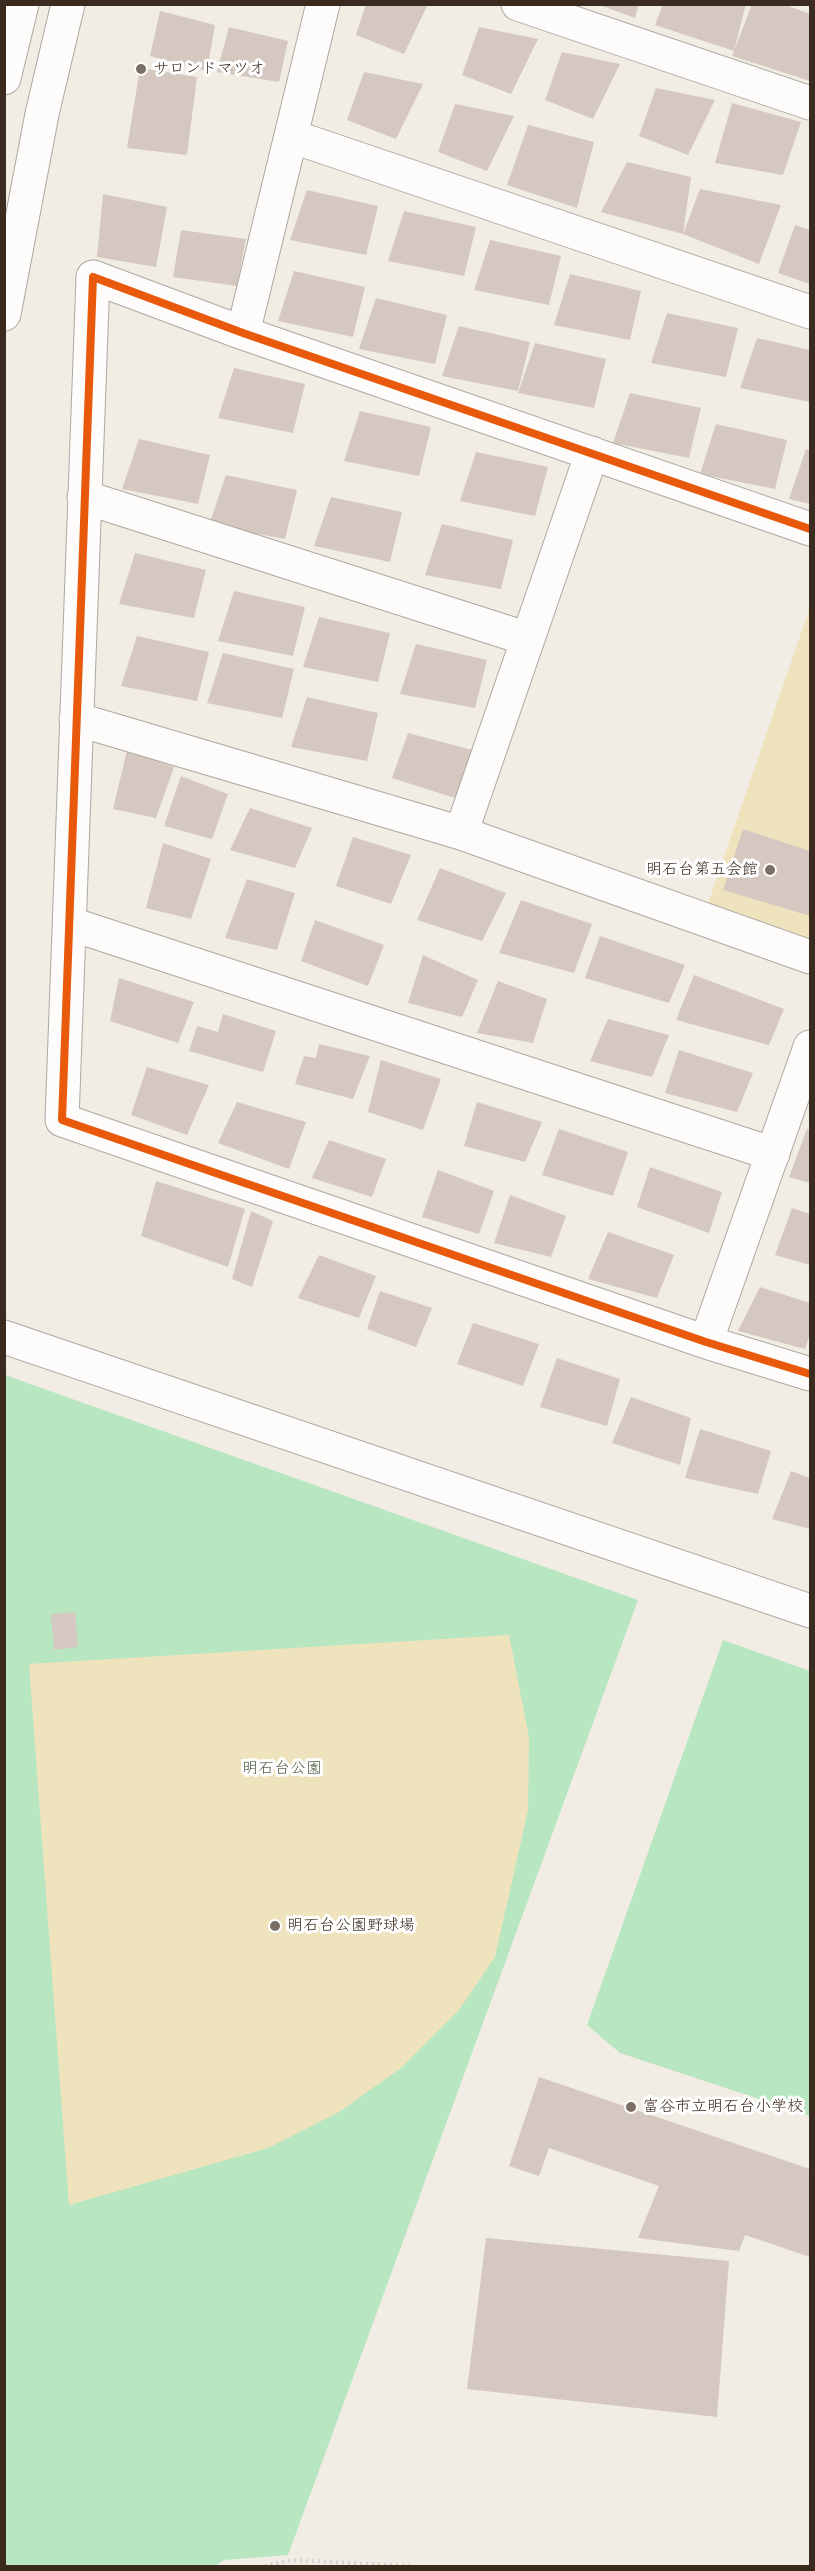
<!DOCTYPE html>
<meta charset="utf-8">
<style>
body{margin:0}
#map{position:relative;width:815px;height:2571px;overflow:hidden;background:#f1ede5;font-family:"Shantell Sans",sans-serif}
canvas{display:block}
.frame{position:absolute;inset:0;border:6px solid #3b2a1e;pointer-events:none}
</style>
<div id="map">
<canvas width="815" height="2571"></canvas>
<div class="frame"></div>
</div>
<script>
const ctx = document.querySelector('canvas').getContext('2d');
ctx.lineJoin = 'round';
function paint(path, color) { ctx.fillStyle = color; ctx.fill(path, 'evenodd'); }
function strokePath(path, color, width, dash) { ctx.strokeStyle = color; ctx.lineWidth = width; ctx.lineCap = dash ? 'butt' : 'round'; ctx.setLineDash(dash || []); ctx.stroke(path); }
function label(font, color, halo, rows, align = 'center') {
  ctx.font = font + ' "Shantell Sans","Klee One",sans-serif'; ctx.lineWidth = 6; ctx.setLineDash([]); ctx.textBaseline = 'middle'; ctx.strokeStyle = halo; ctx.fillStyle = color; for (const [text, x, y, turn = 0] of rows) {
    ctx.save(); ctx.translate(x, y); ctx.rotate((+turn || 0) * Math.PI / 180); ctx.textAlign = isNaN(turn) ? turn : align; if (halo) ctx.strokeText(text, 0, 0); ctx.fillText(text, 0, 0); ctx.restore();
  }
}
const green = new Path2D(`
 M5,1375L638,1600L288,2555L224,2560L215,2566H5Z
 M723,1640L810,1671V2116L620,2053L587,2025Z`);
const sand = new Path2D(`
 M810,607V943L707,906Z
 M509,1635L529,1737L528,1810L495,1957L459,2010L401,2068L339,2112L268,2148L69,2205L29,1664Z`);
const building = new Path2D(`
 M366,4H428L404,54L356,35Z
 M597,4H639L635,18Z
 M663,4H746L734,51L655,25Z
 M752,4H783L810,14V81L732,56Z
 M160,11L215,25L207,71L150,56Z
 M229,27L288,41L279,82L217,72Z
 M479,27L538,39L511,94L462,75Z
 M562,52L620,64L593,119L545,100Z
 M140,68L197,77L187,155L127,148Z
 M364,72L423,84L396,139L347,120Z
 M656,88L715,100L688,155L639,136Z
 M732,103L801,122L783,175L715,163Z
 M455,104L514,116L487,171L438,152Z
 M528,125L594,142L577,208L507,185Z
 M627,162L691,177L683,234L601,212Z
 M700,189L781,205L759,264L683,234Z
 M307,190L378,206L366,255L290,240Z
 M103,194L167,207L156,267L97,257Z
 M404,211L476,227L464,276L388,261Z
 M795,225L810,230V284L778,273Z
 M181,230L246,239L237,286L173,277Z
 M490,240L561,256L549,305L474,290Z
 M294,271L365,287L353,337L278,321Z
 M570,274L641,291L630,340L554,325Z
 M376,298L447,315L435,364L359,349Z
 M667,313L738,328L726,377L651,363Z
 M459,326L530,342L518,391L442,376Z
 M757,338L810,350V402L740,388Z
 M535,343L606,359L594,408L518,393Z
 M234,368L305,384L293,433L218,418Z
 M630,393L701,408L689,458L613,443Z
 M360,411L431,427L419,476L344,461Z
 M716,424L787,440L775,489L700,474Z
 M139,439L210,455L198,504L122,489Z
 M806,449L810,451V504L789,499Z
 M476,452L548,467L535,516L460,501Z
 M226,475L297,490L285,539L209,525Z
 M331,497L402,512L390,562L314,546Z
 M442,524L513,540L501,589L425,575Z
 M135,553L206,570L194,618L119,604Z
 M234,591L305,607L293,656L218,641Z
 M319,617L390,633L378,682L303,667Z
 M137,636L209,652L197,701L121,686Z
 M416,644L487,660L475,708L400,694Z
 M223,653L294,669L282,718L207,703Z
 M307,697L378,713L367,761L291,747Z
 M408,733L476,751L458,799L392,778Z
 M127,750L174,767L156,818L113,809Z
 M181,776L228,794L212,839L164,826Z
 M250,808L312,828L295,868L230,850Z
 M743,829L810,851V916L723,890Z
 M353,837L411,855L391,904L336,886Z
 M163,843L211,859L191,919L146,908Z
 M440,868L506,893L482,941L417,920Z
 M247,879L295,893L277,950L225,938Z
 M521,900L592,924L574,973L499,953Z
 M315,920L384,945L368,986L301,961Z
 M600,936L685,965L669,1003L585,978Z
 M423,955L478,980L462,1017L408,1003Z
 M694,975L784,1009L769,1045L676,1020Z
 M119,978L194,1002L178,1043L110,1021Z
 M498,981L547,999L533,1043L477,1033Z
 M223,1014L276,1031L263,1072L189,1051L197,1026L218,1032Z
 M608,1019L669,1035L652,1077L590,1061Z
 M319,1044L370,1056L353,1099L295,1084L304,1056L316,1058Z
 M679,1050L753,1073L737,1112L665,1093Z
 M381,1060L441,1079L423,1130L368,1112Z
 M147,1067L209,1085L187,1135L131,1115Z
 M237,1102L306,1122L289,1169L218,1143Z
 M477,1102L542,1122L525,1162L464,1146Z
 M559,1129L628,1152L613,1196L542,1175Z
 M807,1129L810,1130V1183L789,1177Z
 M329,1140L386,1159L372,1197L312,1178Z
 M650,1167L722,1192L709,1233L637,1207Z
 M438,1170L494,1191L479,1234L422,1217Z
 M156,1181L245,1209L228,1267L141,1236Z
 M510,1195L566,1216L551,1257L494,1243Z
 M792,1208L810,1214V1265L775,1255Z
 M251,1211L273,1221L252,1287L232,1279Z
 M608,1232L674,1255L657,1298L588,1279Z
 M319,1255L376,1276L359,1318L298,1298Z
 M760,1287L810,1303V1334L805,1349L738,1331Z
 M380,1291L432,1308L416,1347L367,1329Z
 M473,1323L539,1344L523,1386L457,1364Z
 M557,1358L620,1379L607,1426L540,1407Z
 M631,1397L691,1418L680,1465L612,1443Z
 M700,1429L771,1451L758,1494L685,1478Z
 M791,1471L810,1478V1529L772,1519Z
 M75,1612L78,1647L54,1650L51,1614Z
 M539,2077L810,2169V2257L745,2235L739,2251L638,2238L659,2186L549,2148L539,2176L509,2166Z
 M486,2238L729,2261L717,2417L467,2389Z`);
const path = new Path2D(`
 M265,2566L292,2560L412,2566`);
const minor = new Path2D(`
 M518,4L810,103
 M4,78L22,4
 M291,136L810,312
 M4,314L42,114L68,4
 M243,333L323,4
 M84,497L528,639
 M810,529L243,333L93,277L62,1120L706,1342L810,1374
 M76,719L461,833L810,957
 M461,833L592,453
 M71,924L773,1154
 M4,1337L810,1611
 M706,1342L810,1047`);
const cycleway = new Path2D(`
 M810,529L243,333L93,277L62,1120L706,1342L810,1374`);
const markers = [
 [141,69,6,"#7b6e64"],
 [770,870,6,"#7b6e64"],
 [275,1926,6,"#7b6e64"],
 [631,2107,6,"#7b6e64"]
];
const poiNames = [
 ["サロンドマツオ",153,69],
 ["明石台第五会館",758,870,"right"],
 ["明石台公園野球場",287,1926],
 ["富谷市立明石台小学校",643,2107]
];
const parkNames = [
 ["明石台公園",282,1769]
];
paint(green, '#b8e6c1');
paint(sand, '#efe3be');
paint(building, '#d5c8c0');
strokePath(minor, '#aca8a2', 35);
strokePath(path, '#cdcbc9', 4, [1.5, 4.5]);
strokePath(minor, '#fdfcfb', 33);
strokePath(cycleway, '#e8590c', 8);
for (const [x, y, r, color] of markers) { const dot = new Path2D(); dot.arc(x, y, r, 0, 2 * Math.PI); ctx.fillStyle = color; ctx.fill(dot); strokePath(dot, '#fff', 2); }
label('16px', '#3b2a1e', '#fff', poiNames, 'left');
label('16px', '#536146', '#fff', parkNames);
</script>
